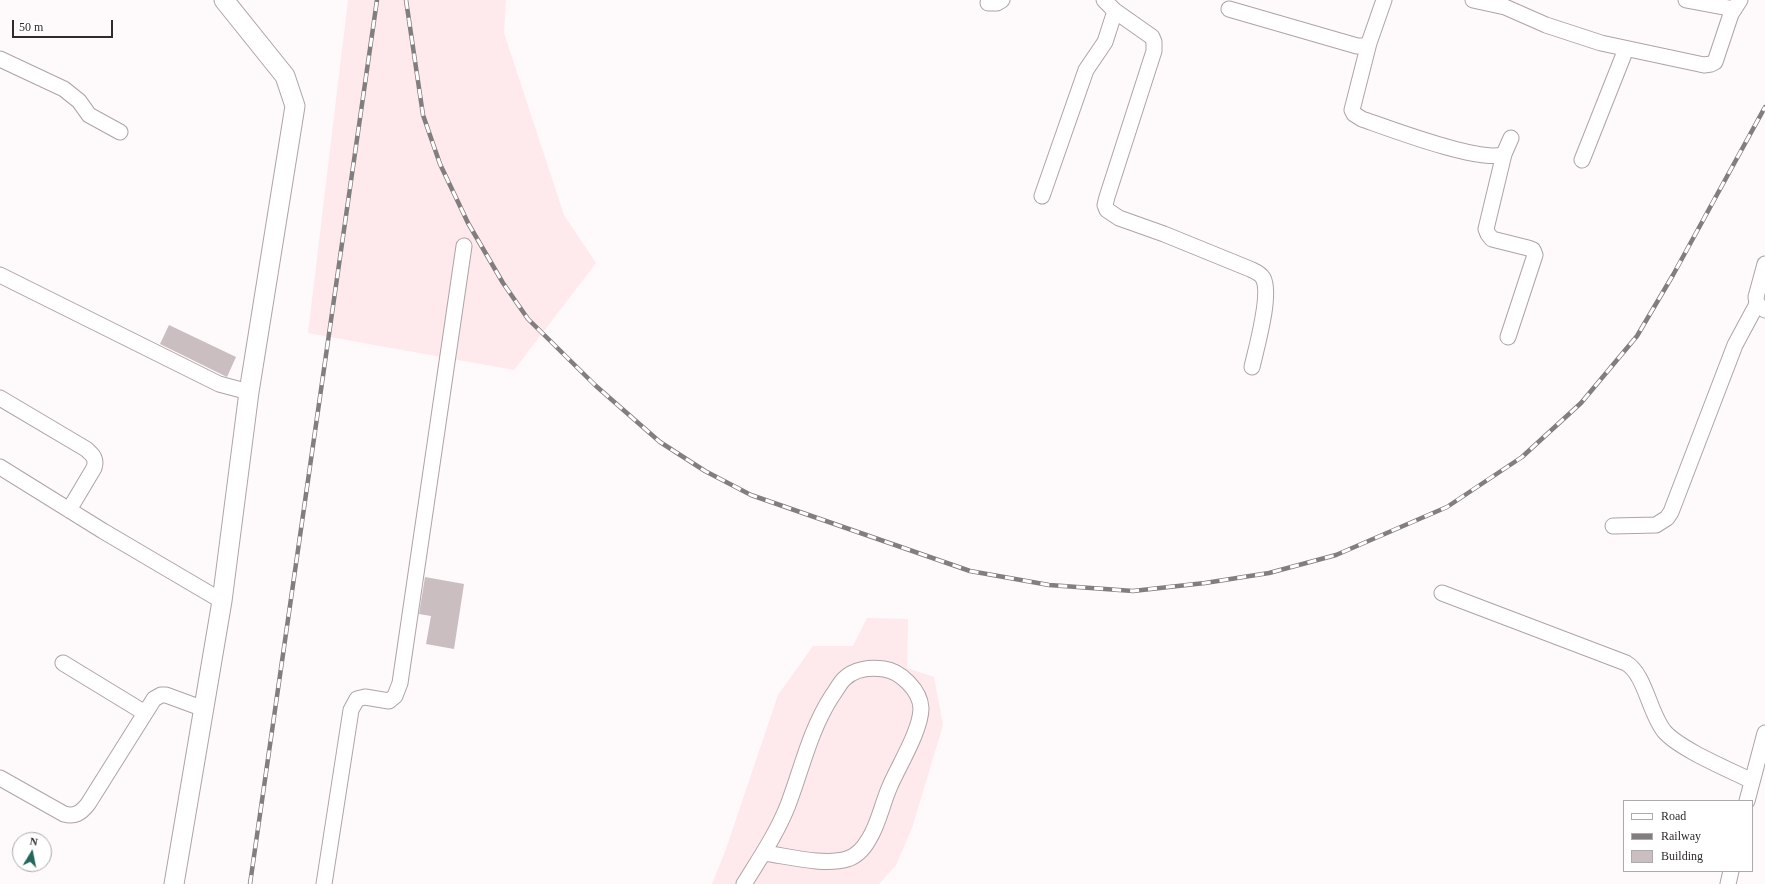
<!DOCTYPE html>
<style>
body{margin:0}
#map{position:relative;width:1765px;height:884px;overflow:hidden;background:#fef9fa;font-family:"Times New Roman",serif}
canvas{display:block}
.legend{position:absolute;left:1623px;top:800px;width:130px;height:72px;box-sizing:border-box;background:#fff;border:1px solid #acaaaa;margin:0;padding:5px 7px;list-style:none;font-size:12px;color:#2f2a2b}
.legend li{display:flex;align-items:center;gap:8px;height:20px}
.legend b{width:20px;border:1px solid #acaaaa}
.north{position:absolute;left:12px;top:832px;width:40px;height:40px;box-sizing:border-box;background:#fff;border:1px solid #acaaaa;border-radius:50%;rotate:10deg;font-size:11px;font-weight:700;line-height:16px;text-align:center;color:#2f2a2b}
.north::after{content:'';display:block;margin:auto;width:14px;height:18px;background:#21675b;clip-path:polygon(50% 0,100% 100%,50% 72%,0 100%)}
.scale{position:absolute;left:12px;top:20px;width:101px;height:18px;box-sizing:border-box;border:2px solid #2f2a2b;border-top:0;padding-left:5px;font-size:12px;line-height:14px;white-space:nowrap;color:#2f2a2b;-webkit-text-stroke:3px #fff;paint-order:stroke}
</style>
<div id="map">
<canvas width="1765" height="884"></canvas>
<ul class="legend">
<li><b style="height:5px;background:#fff"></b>Road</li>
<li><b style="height:5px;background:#827d7e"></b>Railway</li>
<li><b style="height:11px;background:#cabec0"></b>Building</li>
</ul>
<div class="north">N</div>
<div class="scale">50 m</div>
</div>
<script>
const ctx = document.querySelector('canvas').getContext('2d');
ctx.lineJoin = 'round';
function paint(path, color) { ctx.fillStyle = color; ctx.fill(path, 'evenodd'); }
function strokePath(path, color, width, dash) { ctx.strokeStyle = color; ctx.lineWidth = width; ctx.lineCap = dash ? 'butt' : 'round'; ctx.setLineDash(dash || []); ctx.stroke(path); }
const built = new Path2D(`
 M348,0H506L504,33L564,215L596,263L514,370L308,333Z
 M867,618L908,619L907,668L934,677L943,725L912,828L896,865L879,884H712L726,849L778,695L813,646H853Z`);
const building = new Path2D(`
 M169,325L236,357L227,377L160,344Z
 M425,577L464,584L454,649L426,644L431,616L419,614Z`);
const minor = new Path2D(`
 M1104,0L1115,11L1152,37L1154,42V51L1107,197L1105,205L1107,210L1119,218L1164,234L1250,269C1254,271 1260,273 1263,278C1272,294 1256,349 1252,367
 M1473,0L1505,7L1546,25L1601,43L1704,65L1711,64L1715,62L1731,14L1740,0
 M1686,0L1734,9
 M988,3H997L1002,0
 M1229,9L1357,46H1364L1369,43L1384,0
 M1369,43L1352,110L1354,114L1362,119C1388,128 1482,164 1504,154L1511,138
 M0,59L64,89L79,101L89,115L120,132
 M1504,154L1486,229L1488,234L1492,239L1528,248L1533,250L1535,255L1508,337
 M1582,160L1626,49
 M1042,196L1086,70L1105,42L1115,11
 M1765,264L1756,297L1757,304L1765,310
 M0,275L219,384L249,392
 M0,398L86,449C93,455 97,459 94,468L69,510
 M0,467L103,531L222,601
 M1613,526L1656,525L1667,518L1671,512L1735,345L1757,304
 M1442,593L1626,663C1645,674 1649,712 1664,731C1679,749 1730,770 1752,781
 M63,663L145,713
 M0,778L64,814C75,817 81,813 88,804L154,699L161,695H166L204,709
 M1747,801L1765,733
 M324,884L351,710L357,699L365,697L389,701L395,696L400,683L464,246
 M744,884C760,858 777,833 788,805C802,768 810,730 832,696C836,691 839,684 844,679C854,669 870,667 884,669C900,671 920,690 921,708C921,730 899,765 890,786C882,804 879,823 869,839C864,848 857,856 847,859C824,866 787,856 764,853
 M1728,884L1731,871`);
const major = new Path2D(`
 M174,884L222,601L249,392L295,106L285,76L224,0`);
const rail = new Path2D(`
 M406,0L423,115L440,164L468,223L503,283L528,319L596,386L660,442L705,471L751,495L970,571L1049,585L1133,591L1205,583L1269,573L1336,555L1447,507L1522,457L1581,403L1637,336L1673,275L1765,107
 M250,884L377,0`);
paint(built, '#fee9ed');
paint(building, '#cabec0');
strokePath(minor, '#afa3a6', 17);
strokePath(major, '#afa3a6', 21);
strokePath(minor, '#fff', 15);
strokePath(major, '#fff', 19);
strokePath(rail, '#827d7e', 4.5);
strokePath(rail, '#fff', 3, [9]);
</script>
